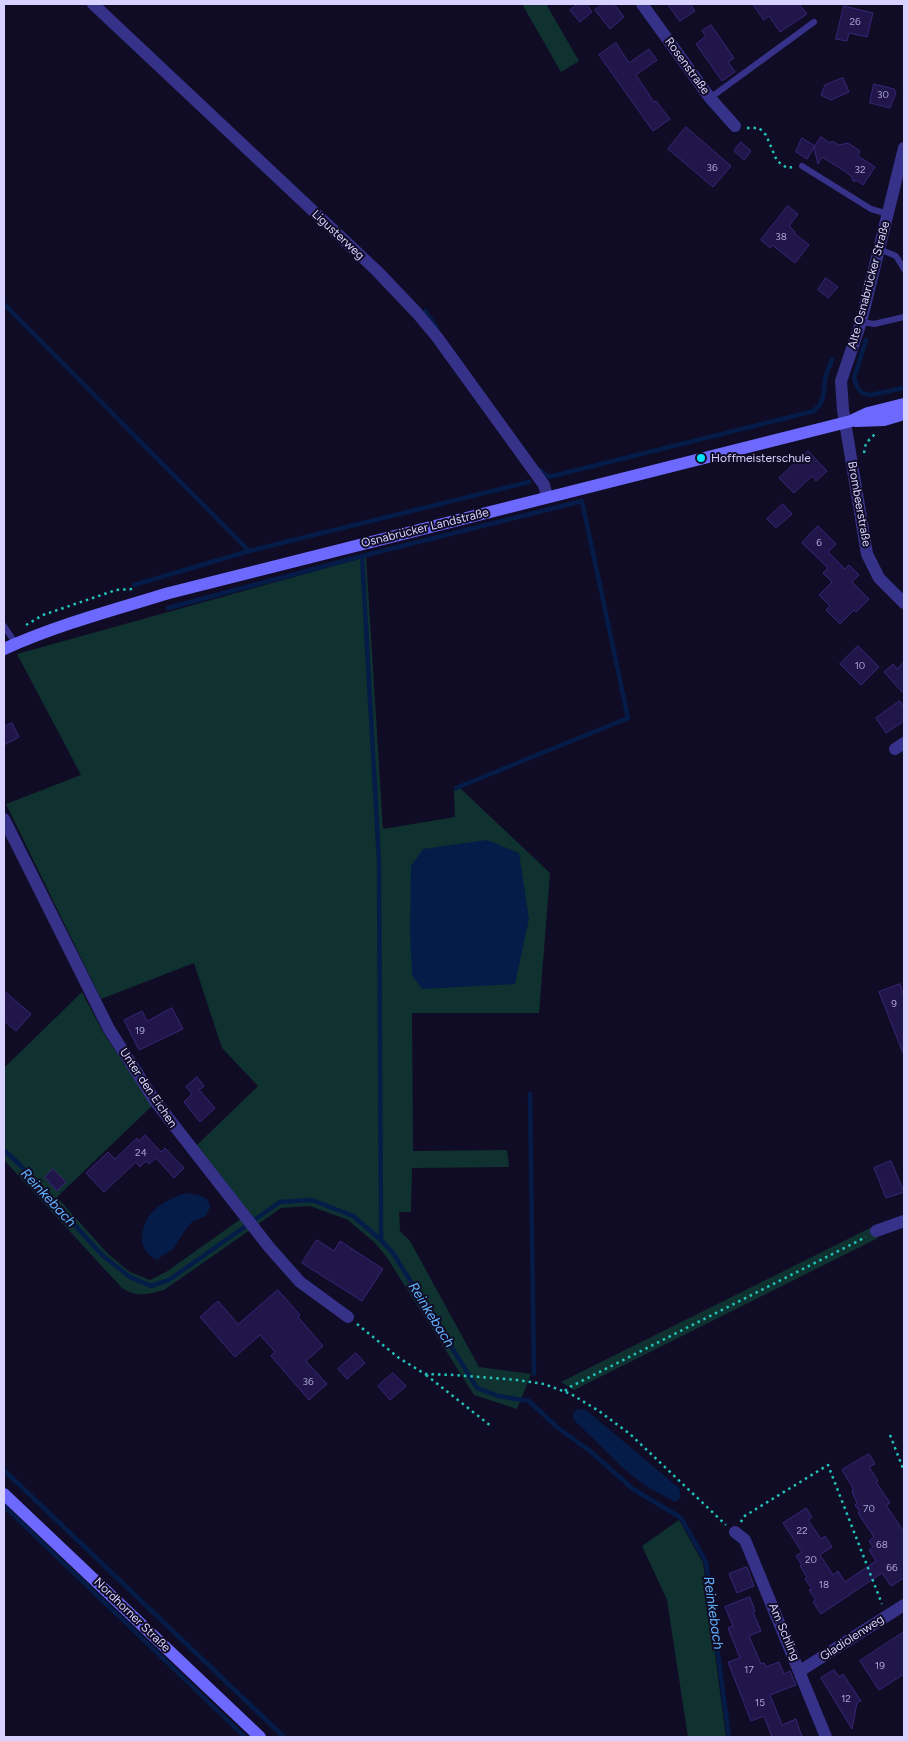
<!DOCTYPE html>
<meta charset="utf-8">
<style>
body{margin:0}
#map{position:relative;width:908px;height:1741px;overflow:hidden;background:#110c26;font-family:Figtree,sans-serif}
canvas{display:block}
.frame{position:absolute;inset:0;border:5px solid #d7d2ff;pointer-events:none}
</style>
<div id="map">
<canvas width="908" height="1741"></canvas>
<div class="frame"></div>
</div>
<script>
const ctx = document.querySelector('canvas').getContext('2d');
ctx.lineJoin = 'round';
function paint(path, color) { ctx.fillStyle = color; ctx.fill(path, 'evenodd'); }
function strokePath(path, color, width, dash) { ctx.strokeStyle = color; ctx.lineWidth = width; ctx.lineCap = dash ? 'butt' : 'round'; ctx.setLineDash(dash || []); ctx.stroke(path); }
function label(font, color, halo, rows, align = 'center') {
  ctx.font = font + ' Figtree,sans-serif'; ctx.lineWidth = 4; ctx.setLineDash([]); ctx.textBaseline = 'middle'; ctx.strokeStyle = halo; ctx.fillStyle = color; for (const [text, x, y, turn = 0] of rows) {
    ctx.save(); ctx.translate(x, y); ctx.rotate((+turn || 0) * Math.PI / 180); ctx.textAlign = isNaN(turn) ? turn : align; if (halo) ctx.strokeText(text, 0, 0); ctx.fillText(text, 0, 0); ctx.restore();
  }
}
const green = new Path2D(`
 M522,4H546L579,61L561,72Z
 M366,557L383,829L455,817L454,791L460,788L550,873L539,1013H412L413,1151L507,1150L509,1167L412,1168L411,1212H399L400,1231L410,1241L479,1367L531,1374L517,1409L474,1395L386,1256L374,1242L348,1220L310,1206L281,1208L258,1224L197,1145L258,1086L222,1048L194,963L101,999L6,804L81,775L17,654Z
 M82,992L103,1032L152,1106L57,1197L108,1254L130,1272L150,1280L166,1272L242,1218L250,1230L164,1290C147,1294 138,1298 122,1288L4,1160V1068Z
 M872,1227L878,1238L574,1390L561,1382Z
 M679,1520L703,1563L726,1737H688L667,1600L642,1546Z`);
const water = new Path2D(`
 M487,840L519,853L529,919L515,984L422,989L412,975L410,932L411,866L423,849Z
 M185,1193L202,1196L208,1200L210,1207L206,1216L192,1222L186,1229L174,1248L157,1260C149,1256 142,1249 142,1239C143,1212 162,1202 185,1193Z
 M585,1409L679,1488L681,1498L675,1502L644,1485L624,1469L573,1419V1414L576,1410Z`);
const stream = new Path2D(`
 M4,304L249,551
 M425,311L437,328
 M866,340L854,378L857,387L862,393L871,395L904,388
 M540,470L549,477L814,411C827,399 822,391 826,376C827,371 830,365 832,360
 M362,556L379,861L381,1240
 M134,585L249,551L529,482
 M168,608L362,556L582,501L628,718L456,788
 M530,1094L534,1374
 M4,1150L20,1165L103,1256L130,1277L151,1286L169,1280L280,1202L312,1200L353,1216L381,1240L393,1253L477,1388L498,1396L529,1401L558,1428L590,1451L633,1489L681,1518L706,1562L729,1737
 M5,1471L284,1737
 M4,1506L245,1737`);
const building = new Path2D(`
 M578,4H586L592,12L580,22L570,10Z
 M603,4H614L624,17L610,29L595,10Z
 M668,4H690L695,11L680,21Z
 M753,4H799L807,14L780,32L769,16L764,20Z
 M844,6L873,13L867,37L849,33L847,41L836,39Z
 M711,25L734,58L728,62L735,72L722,81L696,44L706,36L702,31Z
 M616,43L629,63L649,49L657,60L636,75L654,102L656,101L670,119L653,131L599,55Z
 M843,78L849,92L831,100L821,95L825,85Z
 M874,84L894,89L896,93L890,108L870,103Z
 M686,127L731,166L713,187L668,149Z
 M821,137L830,143L832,141L839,145L848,143L860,151L858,156L875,167L863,185L858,181H853L852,177L846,172L822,157L818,164L814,148Z
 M802,138L815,146L807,159L796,152Z
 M741,142L751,151L744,160L734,151Z
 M788,206L798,214L789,226L795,232L794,233L809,245L795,263L772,245L770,248L761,240Z
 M826,278L838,287L828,298L818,290Z
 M808,451L827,471L816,481L812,476L794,493L779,478Z
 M783,504L792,514L776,528L767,519Z
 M818,526L836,544L828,552L845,569L849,565L859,575L852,582L869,599L856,612L854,610L840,624L826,610L830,606L819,595L832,582L823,573L828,568L802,543Z
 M858,646L879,667L861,685L840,664Z
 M904,662V694L884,672L893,664L897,669Z
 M900,701L904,707V721L886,733L876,718Z
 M12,723L19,737L4,745V727Z
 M900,984L904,997L903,1053L879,992Z
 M4,991L31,1014L16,1031L4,1021Z
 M172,1008L183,1029L139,1050L124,1020L142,1011L147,1021Z
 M197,1077L204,1086L199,1090L215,1108L200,1122L184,1102L192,1094L186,1087Z
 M145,1135L161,1152L165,1148L184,1168L174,1178L156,1158L149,1164L146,1161L140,1167L136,1162L104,1192L86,1173L108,1152L115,1159L137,1138L139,1141Z
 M891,1161L904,1192L886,1198L874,1168Z
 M53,1169L66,1182L57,1191L45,1177Z
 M317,1240L334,1251L340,1241L383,1269L362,1301L302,1263Z
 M278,1290L300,1315L298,1317L323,1346L306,1361L327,1384L309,1400L271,1356L275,1352L260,1335L235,1357L200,1317L218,1301L238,1324Z
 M356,1353L365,1363L347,1379L338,1369Z
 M393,1373L406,1386L390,1400L378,1386Z
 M869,1454L875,1464L869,1467L878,1481L876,1482L890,1503L886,1505L904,1532V1578L891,1586L882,1573L821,1614L813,1602L816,1600L809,1590L812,1589L805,1579L807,1577L800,1566L802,1565L796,1556L802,1552L783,1523L806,1508L812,1517L808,1520L821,1539L825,1536L832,1547L820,1555L833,1575L838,1571L845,1582L876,1561L869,1550L873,1547L869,1541L874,1537L858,1513L860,1512L855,1505L857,1503L852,1492L853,1488L842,1470Z
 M747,1567L754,1586L737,1593L729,1574Z
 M750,1597L755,1611L753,1612L761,1631L749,1636L761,1664L764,1663L766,1667L779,1662L784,1674L790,1671L796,1685L770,1695L782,1725L796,1719L802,1737H772L764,1716L751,1721L728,1662L740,1658L728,1628L733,1626L725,1607Z
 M904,1632V1674L879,1690L860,1661Z
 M834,1670L839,1677L843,1674L861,1701L857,1703L852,1729L821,1678Z`);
const path = new Path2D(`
 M747,128H759L766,135L777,161L787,168L793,167
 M864,453L866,443L876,433
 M26,625L43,615L116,590L134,589
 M357,1324L399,1358L425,1374L455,1375L517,1380L544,1384L571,1394L599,1411L630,1434L726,1525
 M426,1375L491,1426
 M565,1391L568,1388L866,1237
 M890,1435L904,1471
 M741,1522L743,1517L828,1465L882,1604`);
const lane = new Path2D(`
 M710,98L814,22
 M802,166L871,209L888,214
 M879,249L896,256L904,269
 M861,322L874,324L904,317
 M4,626L16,644`);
const street = new Path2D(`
 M93,4L377,271L417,313L437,337L544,485L547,496
 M642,4L710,98L735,126
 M904,148L861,322L841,381L843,410L867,554L879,578L904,603
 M895,749L904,743
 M4,819L109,1029L155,1101L269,1247L300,1282L348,1317
 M876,1231L904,1221
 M735,1532L745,1540L826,1737
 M800,1671L904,1605`);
const secondary = new Path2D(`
 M856,421L884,420L904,414
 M4,649C57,625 113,610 169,593L851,421L868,413L904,404
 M4,1494L260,1737`);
const markers = [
 [701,458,5,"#00e2fd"]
];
const numberNames = [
 ["26",855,22],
 ["30",883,95],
 ["36",712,168],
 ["32",860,170],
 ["38",781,237],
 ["6",819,543],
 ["10",860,666],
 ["9",894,1004],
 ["19",140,1031],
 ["24",141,1153],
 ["36",308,1382],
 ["70",869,1509],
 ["22",802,1531],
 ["68",882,1545],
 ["20",811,1560],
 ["66",892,1568],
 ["18",824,1585],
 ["19",880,1666],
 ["17",749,1670],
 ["12",846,1699],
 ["15",760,1703]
];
const streetNames = [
 ["Rosenstraße",687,66,54],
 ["Ligusterweg",338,235,43],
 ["Alte Osnabrücker Straße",869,285,-75],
 ["Brombeerstraße",859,504,80],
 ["Osnabrücker Landstraße",425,528,-14],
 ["Unter den Eichen",148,1088,56],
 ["Nordhorner Straße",132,1615,44],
 ["Am Schling",784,1632,67],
 ["Gladiolenweg",852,1638,-33]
];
const poiNames = [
 ["Hoffmeisterschule",711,458]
];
const waterNames = [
 ["Reinkebach",48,1198,47],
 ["Reinkebach",431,1315,58],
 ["Reinkebach",713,1613,82]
];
paint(green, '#0f3130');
paint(water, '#041c47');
strokePath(stream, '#041c47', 4.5);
paint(building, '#211649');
strokePath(building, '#372678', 1);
strokePath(path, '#22c3ba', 2.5, [2.5, 4]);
strokePath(lane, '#36328a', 6);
strokePath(street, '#36328a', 12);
strokePath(secondary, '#6d69ff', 12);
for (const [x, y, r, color] of markers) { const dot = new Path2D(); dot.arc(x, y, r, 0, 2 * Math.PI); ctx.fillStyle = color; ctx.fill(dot); strokePath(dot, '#110c26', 2); }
label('10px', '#aaa3d2', null, numberNames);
label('12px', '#d7d2ff', '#110c26', streetNames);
label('12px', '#d7d2ff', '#110c26', poiNames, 'left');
label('italic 14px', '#60b4ff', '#110c26', waterNames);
</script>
